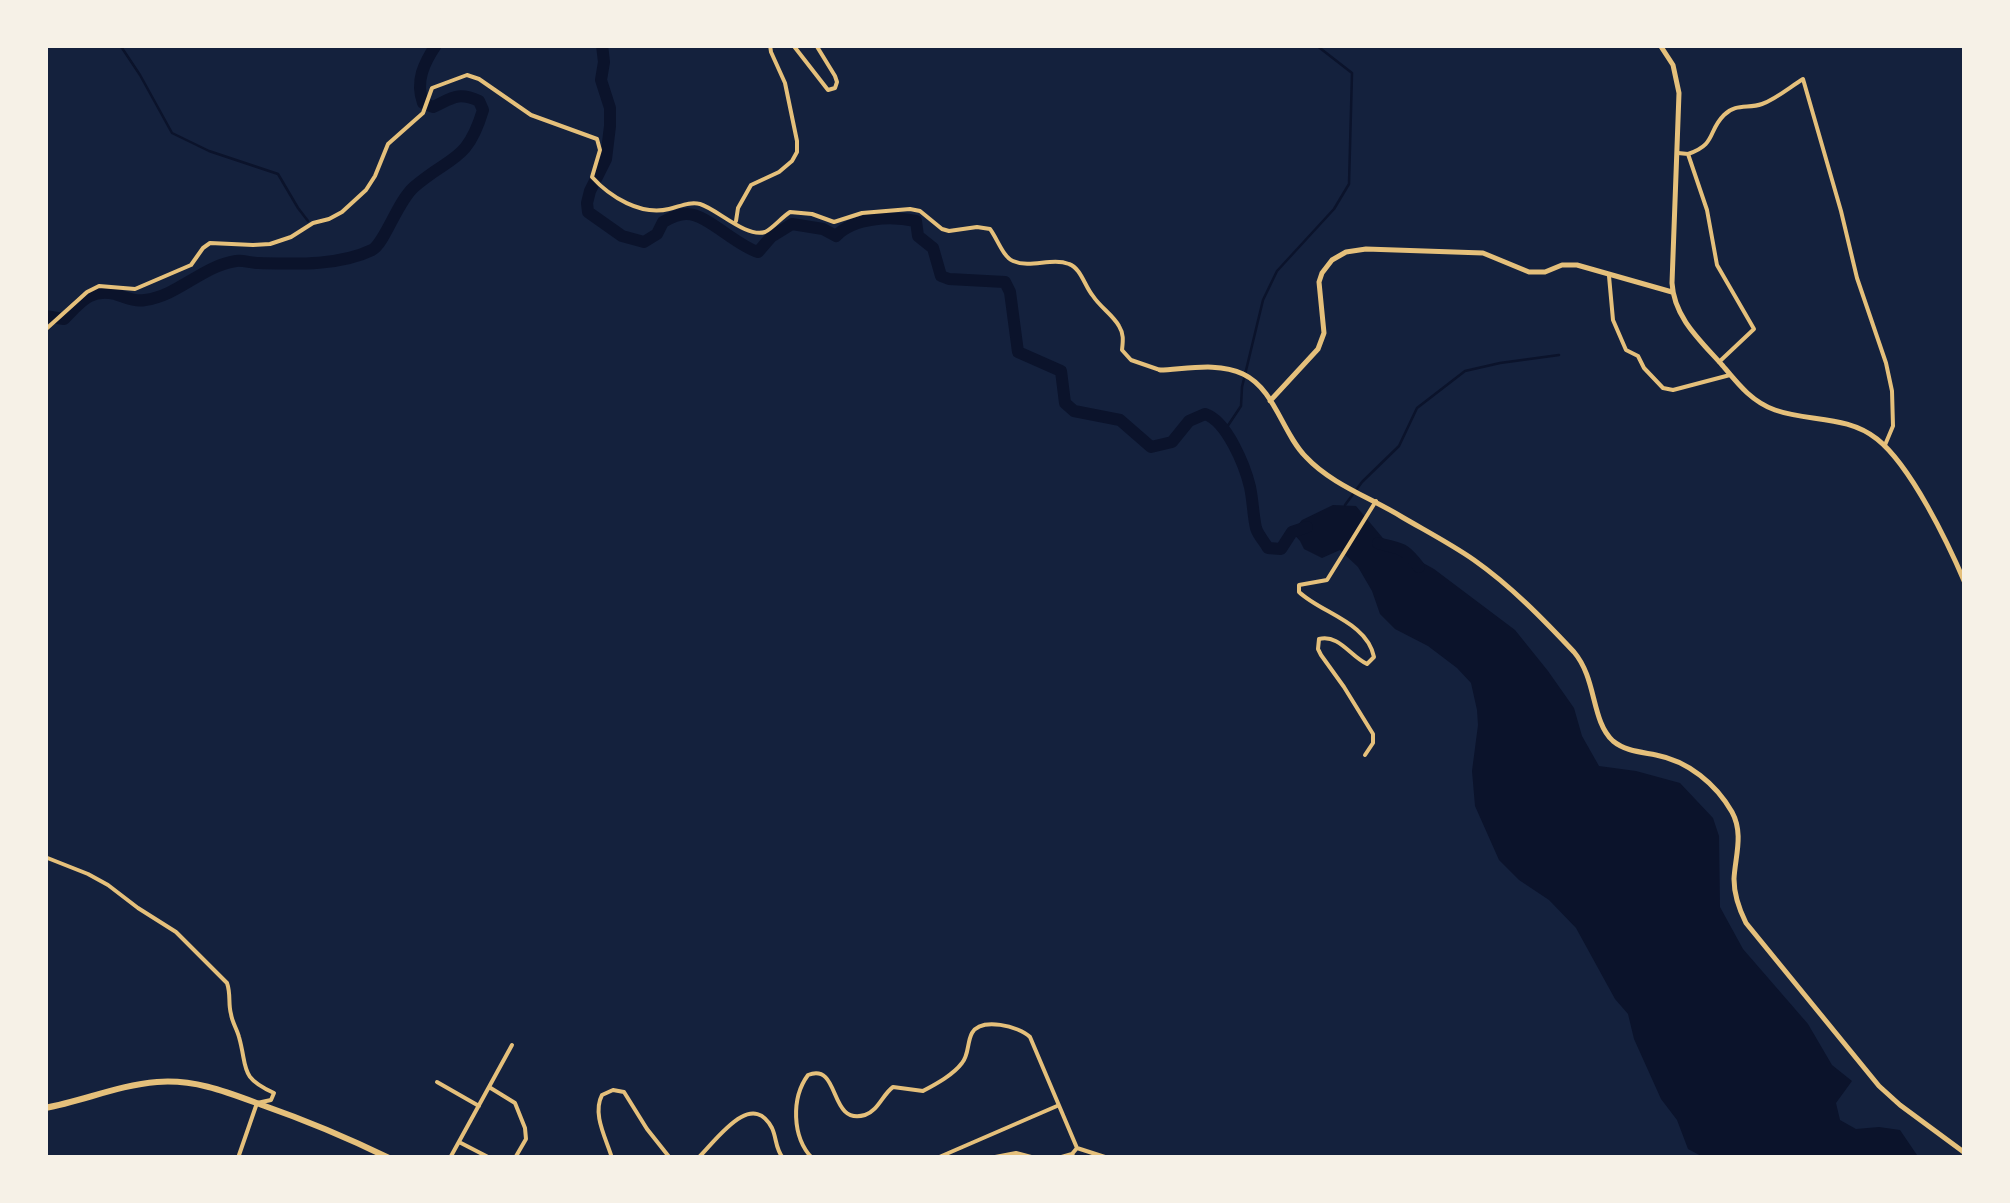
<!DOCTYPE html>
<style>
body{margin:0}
#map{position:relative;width:2010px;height:1203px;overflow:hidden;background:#14213d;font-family:Commissioner,sans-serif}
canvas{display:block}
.frame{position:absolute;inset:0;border:48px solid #f6f1e7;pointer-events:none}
</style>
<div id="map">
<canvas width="2010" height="1203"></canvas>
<div class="frame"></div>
</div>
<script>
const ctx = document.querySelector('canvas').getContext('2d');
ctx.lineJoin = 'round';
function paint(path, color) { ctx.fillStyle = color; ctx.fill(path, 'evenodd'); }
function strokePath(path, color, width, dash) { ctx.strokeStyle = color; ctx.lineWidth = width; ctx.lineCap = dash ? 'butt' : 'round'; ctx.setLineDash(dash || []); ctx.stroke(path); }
const water = new Path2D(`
 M1333,505L1356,506L1387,543L1434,569L1515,630L1548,671L1574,708L1582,736L1599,766L1636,771L1680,783L1713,818L1719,836L1720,907L1743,949L1808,1024L1832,1065L1852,1081L1836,1103L1840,1120L1856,1129L1879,1127L1900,1130L1919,1158H1705L1688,1149L1677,1120L1661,1099L1634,1039L1628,1014L1615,999L1576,928L1549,900L1519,880L1499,860L1475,806L1472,771L1478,725L1477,710L1471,683L1457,668L1428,646L1395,629L1380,614L1372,591L1358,567L1340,550L1322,558L1304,549L1300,541L1292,532L1302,520Z`);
const stream = new Path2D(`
 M117,45L122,48L140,75L172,133L209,151L278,174L298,208L308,221
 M1225,430L1241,406L1242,387L1263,300L1277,271L1334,209L1349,184L1352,73L1316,45
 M1345,505L1362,482L1399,446L1417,408L1465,371L1500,363L1559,355`);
const river = new Path2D(`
 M602,45L604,62L601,80L610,108V126L606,159L590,191L587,203L588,212L622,236L644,242L657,234L663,222C670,218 678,214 686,214C706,213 735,245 758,252L771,237L792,224L823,229L836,236C854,217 891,216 916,221L918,236L933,248L941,276L949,279L1005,282L1010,292L1018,352L1061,371L1065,403L1074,411L1120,420L1151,447L1172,442L1189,421L1205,414C1227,421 1245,466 1250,487C1253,501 1253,515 1256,528C1258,535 1264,541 1268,548L1281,549L1292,532L1307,527
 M45,316L64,319C80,303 90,288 115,294C125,297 134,302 145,300C178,296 202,266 236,261C243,260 251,263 259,263C295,264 339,266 372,250C385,243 397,202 414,187C451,155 467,163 483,110L479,101C457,91 451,99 433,107L423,103C415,81 424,63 436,45
 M1378,543C1402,550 1403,546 1419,567`);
const minor = new Path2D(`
 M793,45L828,90L835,88L837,82L835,76L816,45
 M1678,153L1688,154L1707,210L1717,265L1754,329L1719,362
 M1688,154C1717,144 1707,132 1724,115C1736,103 1748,109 1762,104C1776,99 1790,87 1803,79L1841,211L1857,278L1886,363L1892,391L1893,426L1885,445
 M736,221L738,208L751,185L779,172L792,161L797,152V141L785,83L771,52L770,45
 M1609,276L1613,320L1626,350L1638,356L1644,368L1663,388L1673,390L1730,375
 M45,330L87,292L99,286L135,289L191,265L203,248L210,243L253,245L270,244L291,237L313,223L329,219L342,212L366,190L375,176L388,144L423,113L432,88L467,75L479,79L531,115L597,139L600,150L592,177C610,197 641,216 669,209C679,207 689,201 700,204C717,209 746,238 765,232C772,229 782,217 790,212L812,214L834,222L862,213L910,209L920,211L942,229L949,231L977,227L990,229C997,238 1003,257 1013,261C1031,269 1051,257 1069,264C1081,268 1085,287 1093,296C1100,307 1113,315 1119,326C1124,334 1123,341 1122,350L1131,360L1160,370
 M1365,755L1373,743V734L1344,687L1321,655L1318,649L1319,639C1339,634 1350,656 1367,664L1374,657C1367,622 1321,613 1299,592V585L1327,580L1376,501
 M45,857L88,874L108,885L138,908L176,932L227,983C231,994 228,1004 231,1014C232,1022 237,1029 239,1037C248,1069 239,1077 274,1093L271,1100L257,1103L238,1158
 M437,1082L479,1106
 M489,1087L515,1103L525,1128L526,1139L515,1158
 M459,1142L490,1158
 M1077,1148L1108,1158
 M450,1158L512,1045
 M612,1158C606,1138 592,1114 602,1095L613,1090L624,1092L647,1129L670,1158
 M698,1158C715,1142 751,1088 772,1128C777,1139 775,1148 783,1158
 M812,1158C792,1137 791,1098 808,1075C841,1062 828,1126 865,1115C878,1111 883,1094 893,1087L923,1091C936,1084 953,1075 962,1063C969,1055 967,1042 972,1033C981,1017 1019,1026 1030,1037L1077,1148L1072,1154L1074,1158
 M937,1158L1057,1106
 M990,1158L1016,1153L1035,1158
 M1058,1158L1072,1154`);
const tertiary = new Path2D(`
 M1660,45L1673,65L1679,93L1672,283C1674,318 1701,341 1723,366C1738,384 1752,402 1775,410C1809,422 1847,415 1877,439C1911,466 1948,543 1965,583
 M1160,370C1186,369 1219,362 1243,374C1275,389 1282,433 1306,457C1331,484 1371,498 1402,517C1426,531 1451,544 1474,560C1511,586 1543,619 1574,652C1597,679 1591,721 1613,741C1625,751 1641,752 1656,755C1688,761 1716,784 1732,812C1744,834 1735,857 1734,879C1734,895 1739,909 1746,923L1879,1086L1900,1105L1965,1153
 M1270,401L1318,349L1324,333L1319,282L1322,273L1332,260L1346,252L1366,249L1483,253L1529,272H1545L1562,265H1577L1672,292`);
const primary = new Path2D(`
 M45,1108C83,1101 119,1085 157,1082C195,1079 227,1092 262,1105C305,1120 348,1138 389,1158`);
paint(water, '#0b132b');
strokePath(stream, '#0b132b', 2.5);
strokePath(river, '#0b132b', 12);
strokePath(minor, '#e5c07b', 4);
strokePath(tertiary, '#e5c07b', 5);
strokePath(primary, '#e5c07b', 6);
</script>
